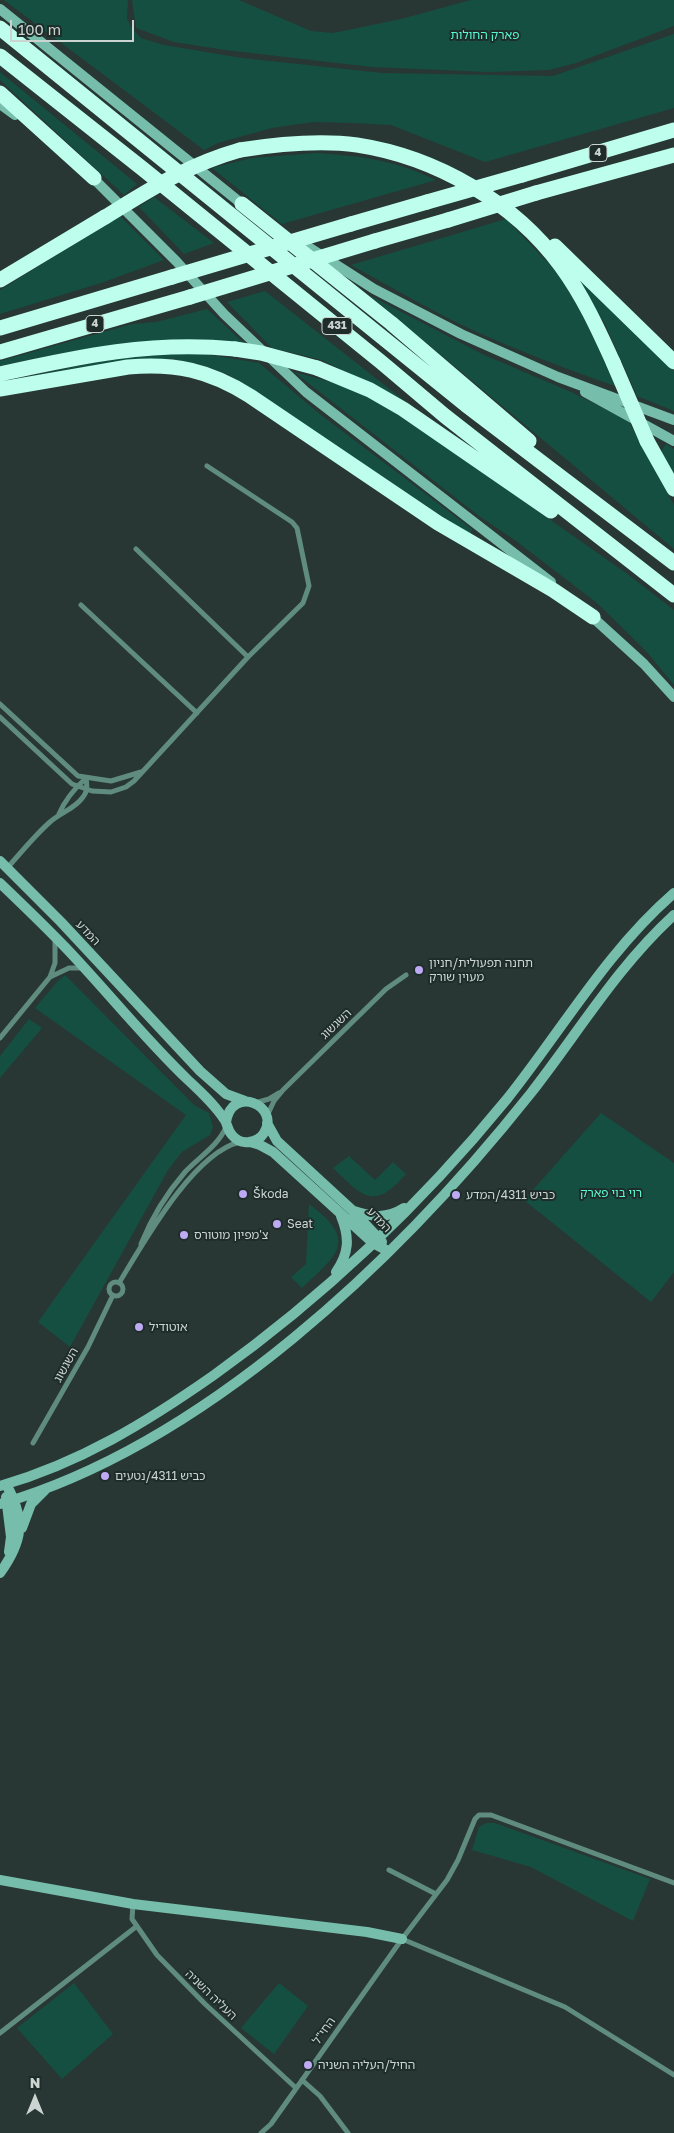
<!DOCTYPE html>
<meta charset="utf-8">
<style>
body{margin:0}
#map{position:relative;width:674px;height:2133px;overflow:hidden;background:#283733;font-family:"Golos Text",sans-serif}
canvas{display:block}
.north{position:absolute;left:10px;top:2073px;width:50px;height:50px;-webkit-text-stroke:4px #1e2d29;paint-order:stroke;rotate:0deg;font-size:14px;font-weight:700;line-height:20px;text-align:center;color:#cbd4d1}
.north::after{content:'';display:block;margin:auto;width:18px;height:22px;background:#cbd4d1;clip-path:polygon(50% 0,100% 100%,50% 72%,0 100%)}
.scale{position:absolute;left:10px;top:20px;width:124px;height:22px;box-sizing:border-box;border:2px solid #cbd4d1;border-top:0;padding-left:6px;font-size:15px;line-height:18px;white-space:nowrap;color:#cbd4d1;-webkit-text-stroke:4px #1e2d29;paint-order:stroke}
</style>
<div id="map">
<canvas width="674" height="2133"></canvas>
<div class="north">N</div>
<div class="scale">100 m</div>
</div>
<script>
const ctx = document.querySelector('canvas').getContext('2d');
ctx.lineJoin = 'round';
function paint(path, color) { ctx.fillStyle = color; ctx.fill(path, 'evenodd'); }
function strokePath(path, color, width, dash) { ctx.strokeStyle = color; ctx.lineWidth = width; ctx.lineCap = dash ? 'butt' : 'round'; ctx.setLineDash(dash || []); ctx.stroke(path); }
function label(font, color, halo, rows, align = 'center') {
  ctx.font = font + ' "Golos Text","Noto Sans Hebrew",sans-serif'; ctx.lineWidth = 4; ctx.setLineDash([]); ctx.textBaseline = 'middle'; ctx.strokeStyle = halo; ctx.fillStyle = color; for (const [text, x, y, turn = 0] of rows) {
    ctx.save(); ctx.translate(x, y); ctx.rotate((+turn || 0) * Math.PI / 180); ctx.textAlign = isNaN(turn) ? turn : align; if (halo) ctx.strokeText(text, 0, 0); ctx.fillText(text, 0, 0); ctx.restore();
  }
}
const green = new Path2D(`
 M4,0H128L127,18L131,27L141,38L164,45L242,58L382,73L553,76L674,34V108L485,162L391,125L352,123L313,122L272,128L218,143L204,150Z
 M132,0H239L311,31L333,33L401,19L471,0H674V26L576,63L549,70L488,72L372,67L225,50L174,42L136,28Z
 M0,72L137,184L124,195L0,80Z
 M316,153C362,156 394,160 436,180L282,224L212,168L251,158Z
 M154,197L214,243L184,254L139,207Z
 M120,216L164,260L104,282L0,314V290Z
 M506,219L558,273L601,346L615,386C569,370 524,353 479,333C435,313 393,288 351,265Z
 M576,276L674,371V411L637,396L604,322Z
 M265,291L406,402L322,360L272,348L227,302Z
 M369,295L482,354L571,392L628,420L674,505V549Z
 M207,309L245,344C158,333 84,348 0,366V361L132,324L156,322Z
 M192,352L259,363L321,415L472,529L470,535L371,469L337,450L253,390L227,374L198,364L172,359L136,360L0,382L120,357Z
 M294,372L357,389L431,436L626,573L674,610V685L647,652L597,603L512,538L479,516Z
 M666,444L674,449V477L660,453Z
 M65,975L194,1105L209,1113L213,1127L210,1135L182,1152L168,1170L70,1347L38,1322L186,1115L35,1008L57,982Z
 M29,1019L42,1028L0,1078V1056Z
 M601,1113L674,1163V1272L651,1302L524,1200Z
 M349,1156L375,1180L393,1162L406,1174C374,1211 363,1197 333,1168Z
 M309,1204C359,1241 338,1254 302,1288L291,1277L306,1264Z
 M486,1823H495L650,1879L633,1921L531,1867L472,1850L479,1827Z
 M74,1983L113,2034L62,2079L17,2028Z
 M279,1983L308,2006L274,2054L241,2028Z`);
const street = new Path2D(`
 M136,549L248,657
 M81,605L197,713
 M0,704L78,776L111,781L141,772
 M0,717L72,784L92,791L111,792L126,787L134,781L248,657L303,603L309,586L297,528L292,522L207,466
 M59,814C65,800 75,788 86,778
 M7,868C21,853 34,836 50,822C61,812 75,809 83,797C88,791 87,785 86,778
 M50,977L69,968H84
 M0,1038L50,977L55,963V937
 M255,1103L269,1099L279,1093
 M267,1116L274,1101L283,1090L386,989L406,975
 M141,1244C152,1217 166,1194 185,1172C199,1157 218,1146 226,1127
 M109 1289a7 7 0 1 1 14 0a7 7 0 1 1-14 0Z
 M119,1283C144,1242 193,1153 240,1142
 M33,1443L88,1347L113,1295
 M389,1870L436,1894
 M133,1904L132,1919L157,1955L205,2004L296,2088
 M402,1939L565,2007L674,2075
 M0,2033L137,1926
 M302,2080L320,2096L348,2133
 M261,2133L271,2124L402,1939L447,1880L458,1860L475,1819L479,1815H491L674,1883`);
const secondary = new Path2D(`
 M0,9L247,208
 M0,104L15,115
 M89,174L177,262L224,314L306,392L551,582
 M299,241L374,289L461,334L558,377L674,420
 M585,392L674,441
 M589,614L644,664L674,697
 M0,861L61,922L200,1071L226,1094L245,1101
 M0,883C22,904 44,925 65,947C107,991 144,1038 188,1080C201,1092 214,1104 224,1119C228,1124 227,1130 232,1135C236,1140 242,1143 249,1142C255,1141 261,1138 264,1133C281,1106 232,1084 226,1122
 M267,1123L277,1141L352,1210L382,1242
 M250,1142L260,1145L273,1152L373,1243L388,1251
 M354,1211C372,1217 387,1219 404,1208
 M336,1272C349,1253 350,1238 341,1216
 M0,1486C80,1463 147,1422 214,1375C323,1297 422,1203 507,1099C562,1030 607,951 674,893
 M6,1497L11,1537L9,1552
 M0,1504C206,1444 400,1258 531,1093C578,1033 617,967 674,915
 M22,1528L31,1504L45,1490
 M0,1573C23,1541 26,1520 6,1484
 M0,1880L133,1904L367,1932L402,1939`);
const highway = new Path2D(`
 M0,28L466,405L674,563
 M0,56L143,169L381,362L445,416L674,595
 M0,93L94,178
 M240,150C278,144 319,140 357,145C436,157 514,202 561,266C583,296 598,329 613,362
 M522,175L674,130
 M536,193L674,155
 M242,204L391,323L529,441
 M351,224L427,202
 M375,241L448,220
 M555,246L674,362
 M0,280L105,217
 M0,328L172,277
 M0,352L190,297
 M317,368L370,390L403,409L551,511
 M0,374C81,356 151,341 235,349
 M0,389L128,367C175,363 209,370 250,396L438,523L553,590L593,617
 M647,441L674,489`);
const highwayBridge = new Path2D(`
 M427,202L522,175
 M105,217C151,189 187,165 240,150
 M448,220L536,193
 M172,277L351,224
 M190,297L375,241
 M235,349L261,353L317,368
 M613,362L647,441`);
const markers = [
 [419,970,5,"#bea9f4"],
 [243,1194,5,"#bea9f4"],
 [456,1195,5,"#bea9f4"],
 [277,1224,5,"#bea9f4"],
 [184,1235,5,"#bea9f4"],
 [139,1327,5,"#bea9f4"],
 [105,1476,5,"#bea9f4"],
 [308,2065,5,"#bea9f4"]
];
const shields = [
 [598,153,18],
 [95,324,18],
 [337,326,30]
];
const shieldNames = [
 ["4",598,153],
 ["4",95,324],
 ["431",337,326]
];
const parkNames = [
 ["פארק החולות",485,35],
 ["רוי בוי פארק",611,1193]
];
const streetNames = [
 ["המדע",88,933,47],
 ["השגשוג",336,1024,-44],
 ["המדע",379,1220,47],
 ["השגשוג",66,1365,-61],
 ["העליה השניה",211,1995,44],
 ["החי\"ל",324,2031,-55]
];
const poiNames = [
 ["תחנה תפעולית/חניון",429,963],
 ["מעוין שורק",429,977],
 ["Škoda",253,1194],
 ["כביש 4311/המדע",466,1195],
 ["Seat",287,1224],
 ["צ'מפיון מוטורס",194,1235],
 ["אוטודיל",149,1327],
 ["כביש 4311/נטעים",115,1476],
 ["החיל/העליה השניה",318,2065]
];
paint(green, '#154f42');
strokePath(street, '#608c80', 5);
strokePath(secondary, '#76beab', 10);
strokePath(highway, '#befeec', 15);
strokePath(highwayBridge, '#befeec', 15);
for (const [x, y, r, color] of markers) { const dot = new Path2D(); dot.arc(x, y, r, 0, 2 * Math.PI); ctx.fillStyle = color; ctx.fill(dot); strokePath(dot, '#1e2d29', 2); }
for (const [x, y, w] of shields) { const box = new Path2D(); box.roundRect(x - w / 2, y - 8.5, w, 17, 4); ctx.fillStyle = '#1e2d29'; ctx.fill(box); strokePath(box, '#cbd4d1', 1); }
label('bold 11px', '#cbd4d1', null, shieldNames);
label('12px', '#55fad5', '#1e2d29', parkNames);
label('12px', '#cbd4d1', '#1e2d29', streetNames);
label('12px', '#cbd4d1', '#1e2d29', poiNames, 'left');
</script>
